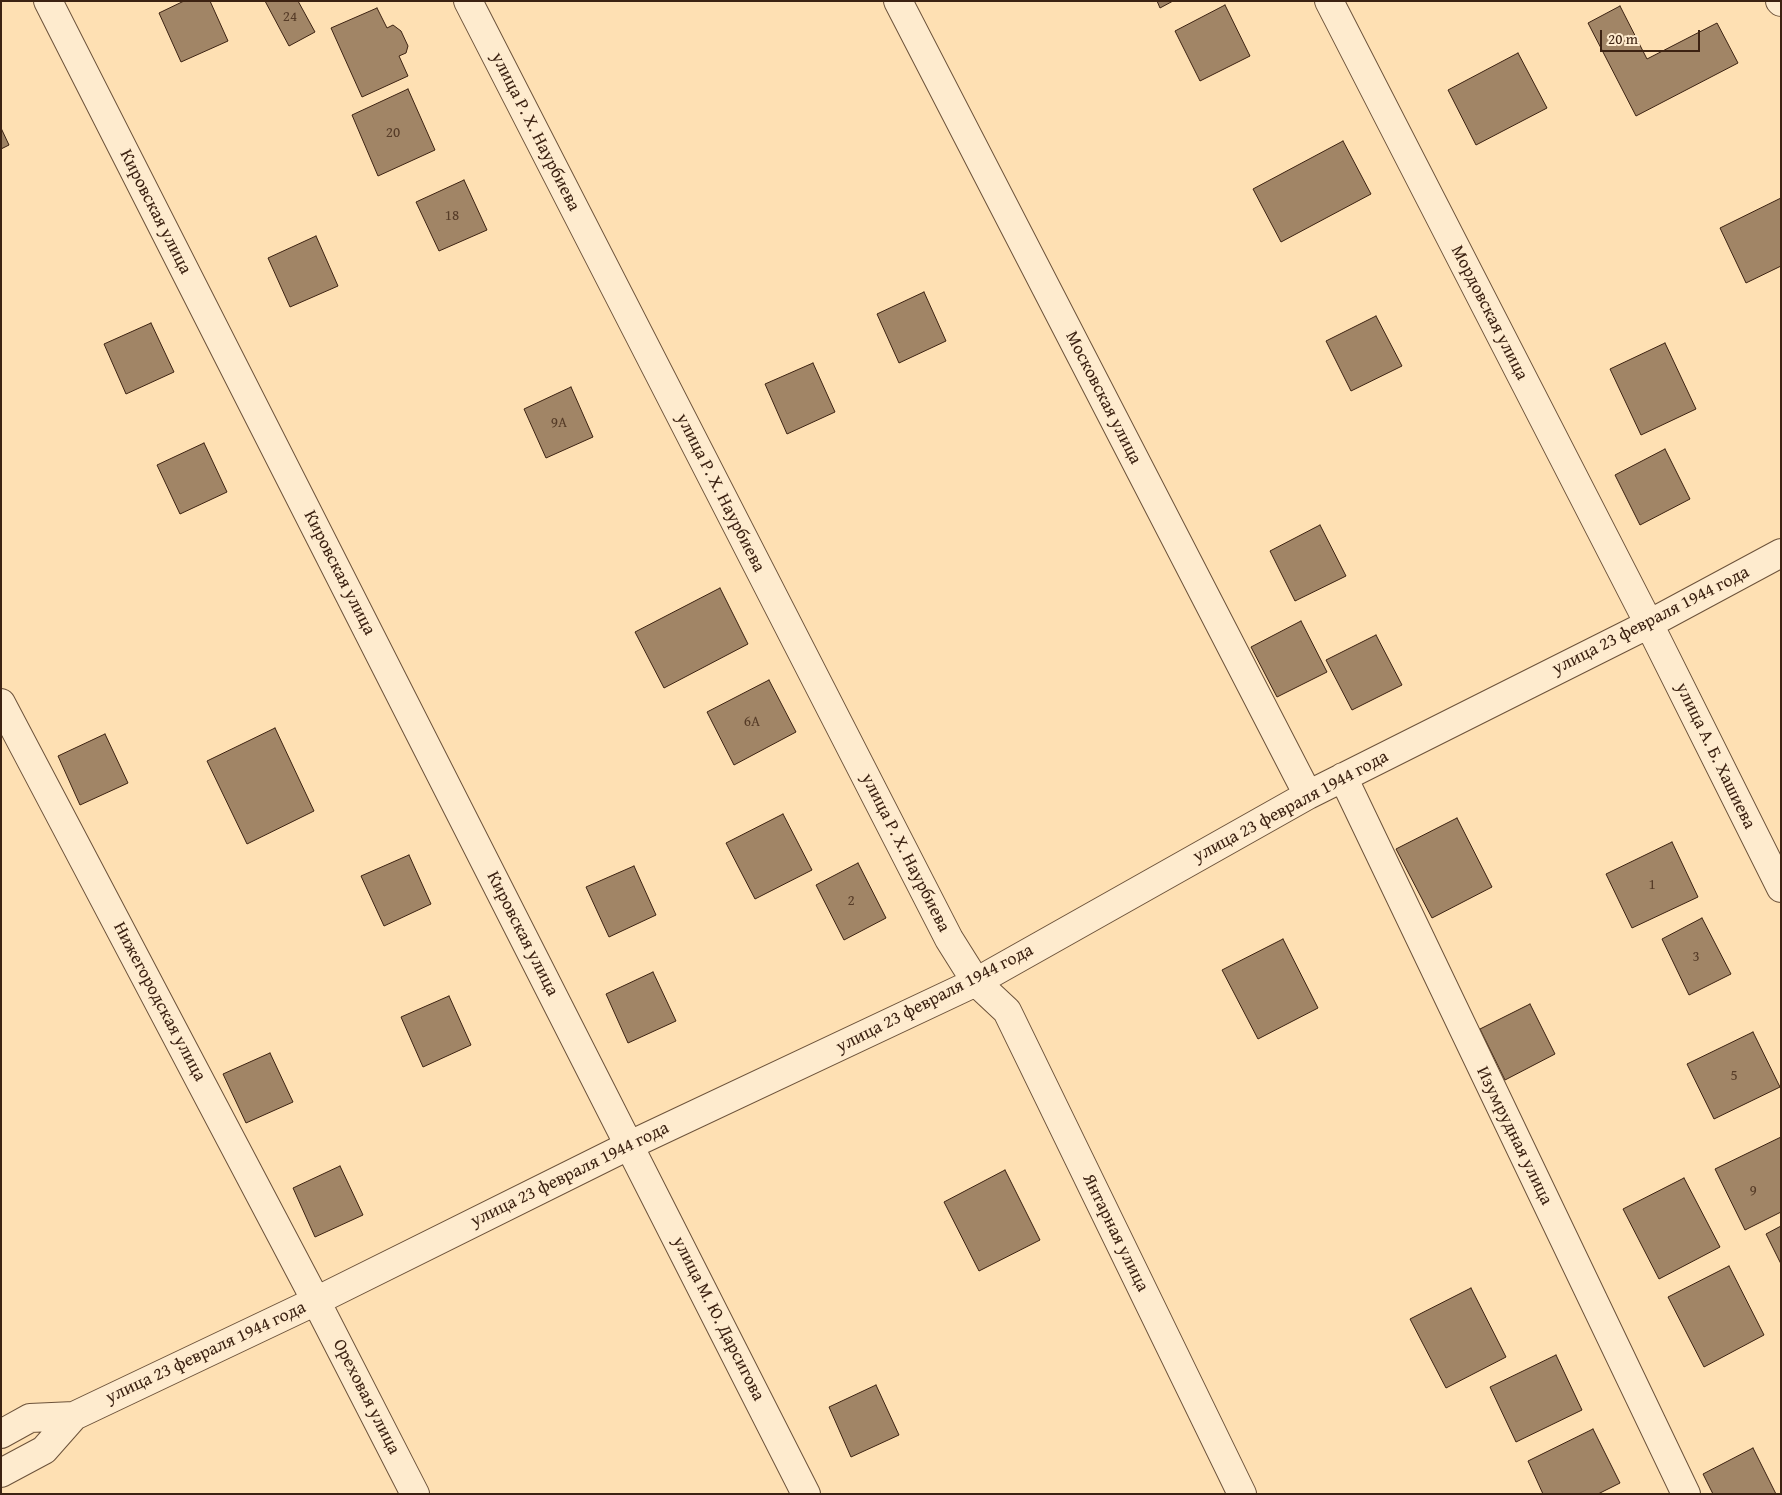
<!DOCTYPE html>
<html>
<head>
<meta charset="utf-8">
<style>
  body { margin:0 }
  #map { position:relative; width:1782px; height:1495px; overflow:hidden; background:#fee0b3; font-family:"Gentium Book Plus",serif }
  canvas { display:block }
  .frame { position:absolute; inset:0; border:2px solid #3c2212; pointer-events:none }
  .scale { position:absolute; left:1600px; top:30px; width:100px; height:22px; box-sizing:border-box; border:2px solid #3c2212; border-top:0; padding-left:6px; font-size:15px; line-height:18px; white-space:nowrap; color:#3c2212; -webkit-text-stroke:4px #feebce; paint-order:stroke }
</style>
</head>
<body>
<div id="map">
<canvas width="1782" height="1495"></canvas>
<div class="frame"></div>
<div class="scale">20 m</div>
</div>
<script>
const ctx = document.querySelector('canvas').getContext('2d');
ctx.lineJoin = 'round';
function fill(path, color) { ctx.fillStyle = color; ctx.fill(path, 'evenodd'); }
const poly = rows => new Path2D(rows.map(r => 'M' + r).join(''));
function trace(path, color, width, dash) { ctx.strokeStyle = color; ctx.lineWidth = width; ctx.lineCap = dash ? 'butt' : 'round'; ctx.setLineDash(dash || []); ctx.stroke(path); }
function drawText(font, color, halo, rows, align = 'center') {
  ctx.font = font + ' "Gentium Book Plus",serif'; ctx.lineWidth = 4; ctx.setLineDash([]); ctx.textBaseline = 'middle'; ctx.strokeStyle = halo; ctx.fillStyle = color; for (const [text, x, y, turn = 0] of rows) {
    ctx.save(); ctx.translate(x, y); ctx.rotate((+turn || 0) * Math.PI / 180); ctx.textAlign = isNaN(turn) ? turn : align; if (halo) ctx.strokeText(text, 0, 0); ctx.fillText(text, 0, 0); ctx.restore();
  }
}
const building = poly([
  [184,1,210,1,228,41,181,62,159,13,184,1],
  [265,1,298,1,315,32,289,46,265,1],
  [1157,1,1173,1,1160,8,1157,1],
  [1225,5,1250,56,1200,81,1175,31,1225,5],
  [1620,6,1647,59,1717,23,1738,63,1636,116,1588,23,1620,6],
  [377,8,387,28,393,25,401,31,408,46,406,53,399,56,408,76,362,97,331,28,377,8],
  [1518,53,1547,108,1476,145,1448,90,1518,53],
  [408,89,435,150,378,176,352,115,408,89],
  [1,128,9,145,1,149,1,128],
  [1343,141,1371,194,1281,242,1253,189,1343,141],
  [464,180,487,230,439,251,416,202,464,180],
  [1781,198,1781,266,1746,283,1720,228,1781,198],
  [316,236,338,286,290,307,268,258,316,236],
  [924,292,946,341,899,363,877,314,924,292],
  [1376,316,1402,366,1351,391,1326,341,1376,316],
  [151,323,174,372,126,394,104,344,151,323],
  [1665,343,1696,409,1641,435,1610,369,1665,343],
  [813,363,835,412,787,434,765,384,813,363],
  [571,387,593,437,546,458,524,409,571,387],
  [204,443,227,492,180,514,157,465,204,443],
  [1665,449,1690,499,1640,525,1615,475,1665,449],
  [1320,525,1346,576,1295,601,1270,551,1320,525],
  [720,588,748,644,664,688,635,632,720,588],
  [1301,621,1327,672,1277,697,1251,647,1301,621],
  [1376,635,1402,685,1352,710,1326,660,1376,635],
  [769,680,796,732,734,765,707,712,769,680],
  [275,728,314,811,247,844,207,761,275,728],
  [105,734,128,783,80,805,58,756,105,734],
  [783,814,812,870,755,899,726,843,783,814],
  [1457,818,1492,887,1432,918,1396,849,1457,818],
  [1672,842,1698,897,1632,928,1606,874,1672,842],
  [409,855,431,904,384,926,361,876,409,855],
  [858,863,886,918,844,940,816,885,858,863],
  [634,866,656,915,609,937,586,887,634,866],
  [1702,918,1731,974,1689,995,1662,939,1702,918],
  [1283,939,1318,1008,1258,1039,1222,970,1283,939],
  [653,972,676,1021,628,1043,606,994,653,972],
  [449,996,471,1045,423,1067,401,1017,449,996],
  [1530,1004,1555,1054,1505,1080,1480,1029,1530,1004],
  [1753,1032,1780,1087,1714,1119,1687,1064,1753,1032],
  [270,1053,293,1102,246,1123,223,1074,270,1053],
  [1781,1137,1781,1212,1745,1230,1715,1169,1781,1137],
  [340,1166,363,1215,315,1237,293,1188,340,1166],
  [1005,1170,1040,1240,979,1271,944,1202,1005,1170],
  [1684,1178,1720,1247,1659,1279,1623,1209,1684,1178],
  [1781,1226,1781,1264,1766,1234,1781,1226],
  [1729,1266,1764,1335,1704,1367,1668,1297,1729,1266],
  [1471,1288,1506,1357,1446,1388,1410,1319,1471,1288],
  [1556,1355,1582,1410,1516,1442,1490,1387,1556,1355],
  [876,1385,899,1435,851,1457,829,1407,876,1385],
  [1593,1429,1620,1483,1598,1494,1543,1494,1528,1461,1593,1429],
  [1753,1448,1776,1494,1713,1494,1703,1474,1753,1448]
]);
fill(building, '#a18566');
trace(building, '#3c2212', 1);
const minor = poly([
  [48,1,806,1494],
  [468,1,949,939,976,982,1007,1011,1242,1494],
  [898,1,1308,795],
  [1329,1,1649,624,1781,888],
  [1780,1,1781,2],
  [1,703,316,1301,415,1494],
  [1343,777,1686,1494],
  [74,1416,316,1301,630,1145,976,982,1308,795,1649,624,1781,553],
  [1,1434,30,1418,74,1416,44,1450,1,1473]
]);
trace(minor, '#6c523a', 30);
trace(minor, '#feebce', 28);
drawText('15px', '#553b27', null, [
  ["24",290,17],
  ["20",393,133],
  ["18",452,216],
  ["9А",559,423],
  ["6А",752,722],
  ["1",1652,885],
  ["2",851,901],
  ["3",1696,957],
  ["5",1734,1076],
  ["9",1753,1191]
]);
drawText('18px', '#3c2212', '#feebce', [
  ["улица Р. Х. Наурбиева",535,132,63],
  ["Кировская улица",155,212,63],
  ["Мордовская улица",1489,313,63],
  ["Московская улица",1103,398,63],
  ["улица Р. Х. Наурбиева",720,493,63],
  ["Кировская улица",339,573,63],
  ["улица 23 февраля 1944 года",1651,621,-27],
  ["улица А. Б. Хашиева",1715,756,64],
  ["улица 23 февраля 1944 года",1291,807,-28],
  ["улица Р. Х. Наурбиева",905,853,63],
  ["Кировская улица",522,934,63],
  ["улица 23 февраля 1944 года",935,999,-27],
  ["Нижегородская улица",159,1002,62],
  ["Изумрудная улица",1514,1136,64],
  ["улица 23 февраля 1944 года",570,1175,-26],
  ["Янтарная улица",1115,1233,64],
  ["улица М. Ю. Дарсигова",718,1319,63],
  ["улица 23 февраля 1944 года",206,1353,-25],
  ["Ореховая улица",366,1397,63]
]);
</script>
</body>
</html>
